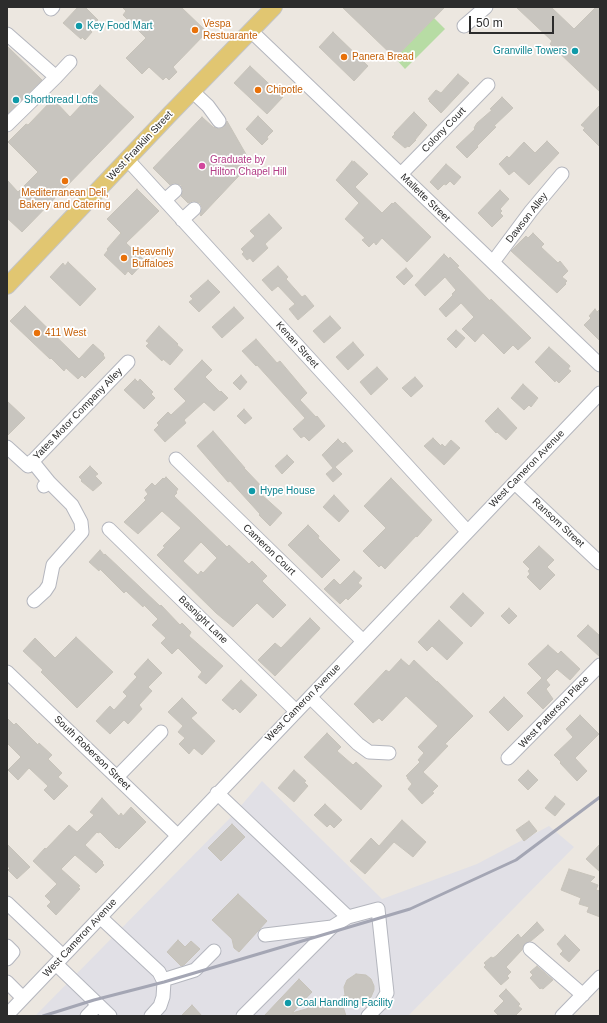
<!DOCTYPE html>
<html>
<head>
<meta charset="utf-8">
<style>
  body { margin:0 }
  #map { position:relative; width:607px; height:1023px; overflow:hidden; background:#ece7e0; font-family:Arial,sans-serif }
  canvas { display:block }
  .frame { position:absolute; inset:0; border:8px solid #2c2c2c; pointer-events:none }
  .scale { position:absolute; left:469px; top:16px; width:85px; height:18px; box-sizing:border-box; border:2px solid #2c2c2c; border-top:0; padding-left:5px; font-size:12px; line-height:14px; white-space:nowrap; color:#2c2c2c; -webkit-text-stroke:3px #fff; paint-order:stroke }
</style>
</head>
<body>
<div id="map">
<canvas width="607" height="1023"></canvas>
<div class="frame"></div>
<div class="scale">50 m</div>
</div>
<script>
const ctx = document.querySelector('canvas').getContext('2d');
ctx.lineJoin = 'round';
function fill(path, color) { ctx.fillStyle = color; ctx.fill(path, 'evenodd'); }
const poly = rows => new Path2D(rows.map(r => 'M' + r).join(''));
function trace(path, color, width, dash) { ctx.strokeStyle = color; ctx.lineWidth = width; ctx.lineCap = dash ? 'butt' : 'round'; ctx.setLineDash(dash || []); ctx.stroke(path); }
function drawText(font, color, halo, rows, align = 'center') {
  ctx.font = font + ' Arial,sans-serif'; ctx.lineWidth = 3.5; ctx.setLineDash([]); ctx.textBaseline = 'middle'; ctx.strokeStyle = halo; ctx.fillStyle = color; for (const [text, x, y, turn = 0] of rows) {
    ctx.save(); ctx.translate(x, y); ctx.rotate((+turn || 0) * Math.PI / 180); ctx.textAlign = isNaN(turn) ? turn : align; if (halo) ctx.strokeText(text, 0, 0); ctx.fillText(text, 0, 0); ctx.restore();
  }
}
fill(poly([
  [262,781,382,899,477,864,549,826,574,847,408,1016,35,1016,234,814]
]), '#e1e0e6');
fill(poly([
  [434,18,445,29,405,69,395,58]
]), '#b7dca4');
const building = poly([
  [78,7,85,7,98,20,89,29,92,32,85,40,82,37,81,39,63,23,78,7],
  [122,7,181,7,207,32,173,67,177,72,169,80,166,77,163,80,149,67,142,74,126,58,146,38,123,15,126,11,122,7],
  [342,7,445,7,395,58,342,7],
  [516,7,551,7,574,29,596,7,600,7,600,92,550,44,552,41,516,7],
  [333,32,368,66,354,81,319,47,333,32],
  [7,46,42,80,7,114,7,46],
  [250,66,283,97,267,114,234,83,250,66],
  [458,74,469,83,441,113,429,101,430,100,428,99,436,90,441,93,458,74],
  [100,85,134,117,22,232,7,218,7,180,18,192,38,172,8,142,26,124,28,125,53,99,70,117,100,85],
  [502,97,513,108,494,126,496,127,477,146,478,147,467,158,456,147,475,129,474,128,477,123,492,110,490,109,502,97],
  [600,105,600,147,583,130,585,128,581,125,600,105],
  [414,112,427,125,415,140,416,140,409,147,408,146,405,148,392,137,395,134,394,133,414,112],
  [258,116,273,131,267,137,268,139,262,145,246,129,258,116],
  [202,117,213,127,219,129,224,127,227,121,251,163,201,216,200,215,202,208,200,203,193,201,188,203,181,196,183,190,181,185,174,183,170,185,153,168,202,117],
  [547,141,559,153,529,185,514,171,509,175,499,164,507,156,509,158,524,142,535,153,547,141],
  [352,161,353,163,354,161,368,174,355,187,382,213,392,203,393,204,395,202,431,237,407,262,382,238,376,245,374,242,369,247,362,240,365,238,345,219,359,203,336,180,352,161],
  [446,164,461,177,454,185,450,181,446,185,444,184,438,190,430,182,446,164],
  [137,189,159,211,126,243,145,261,132,275,128,271,125,275,104,255,108,250,107,249,121,233,107,219,137,189],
  [500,190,509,199,500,209,502,211,500,213,503,216,492,227,478,213,500,190],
  [269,214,282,228,265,244,268,248,253,262,250,258,247,260,242,254,244,252,241,249,255,236,250,231,269,214],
  [533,233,544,244,541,247,558,263,560,261,568,271,562,277,567,281,565,283,566,284,557,293,511,251,526,236,528,238,533,233],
  [444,254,449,259,450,257,459,266,457,267,490,301,491,299,531,338,518,350,513,345,504,354,483,333,475,342,462,329,474,317,461,303,446,317,439,309,453,295,452,294,456,290,445,277,425,296,415,285,444,254],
  [68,262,96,289,80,306,50,277,63,263,65,266,68,262],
  [278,266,288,277,286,279,302,297,305,295,314,306,298,320,289,309,295,304,278,286,272,291,262,280,278,266],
  [406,268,413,276,404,285,396,277,406,268],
  [208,280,220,292,199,312,189,302,193,299,190,296,208,280],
  [25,306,79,359,93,344,104,354,103,355,105,358,85,378,82,375,78,379,66,368,64,371,51,358,50,359,10,321,25,306],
  [234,307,244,318,222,338,212,327,234,307],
  [595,309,597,312,600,309,600,341,584,325,591,318,589,316,595,309],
  [330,316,341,328,324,343,313,331,330,316],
  [159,326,178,344,177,345,183,350,170,365,163,359,162,361,146,346,149,343,146,341,159,326],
  [456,330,465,338,456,348,447,339,456,330],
  [256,339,277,363,280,361,307,393,300,400,316,417,317,416,325,426,309,441,304,436,301,438,293,429,305,418,257,365,256,366,242,351,256,339],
  [353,342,364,355,348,370,336,357,353,342],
  [549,347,570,366,568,369,571,371,559,383,556,380,555,382,535,362,549,347],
  [202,360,212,370,205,377,220,392,221,391,228,398,214,411,204,402,184,420,186,423,165,442,154,430,159,425,157,423,168,412,171,415,186,401,174,389,202,360],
  [377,367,388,379,371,395,360,382,377,367],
  [241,375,247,382,240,390,233,383,241,375],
  [415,377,423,386,411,397,402,388,415,377],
  [135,379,138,382,140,379,153,392,151,394,155,398,144,409,124,390,135,379],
  [523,384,538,398,531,407,529,405,524,410,511,398,523,384],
  [7,401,25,418,7,436,7,401],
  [498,408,517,428,506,440,497,432,496,433,485,421,498,408],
  [244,409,252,418,245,424,237,416,244,409],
  [213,431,245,468,244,468,266,491,262,495,282,513,270,526,259,515,260,514,230,481,228,482,197,446,213,431],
  [433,438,441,446,442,444,445,447,451,440,460,448,444,465,424,446,433,438],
  [338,439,343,444,345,442,353,451,335,467,342,474,333,482,326,474,333,468,322,455,338,439],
  [287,455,294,462,282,474,275,466,287,455],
  [90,466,98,474,95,476,102,483,93,491,81,481,82,480,79,477,90,466],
  [166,477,178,489,176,492,177,493,174,496,227,547,229,545,249,564,252,561,267,576,262,581,286,605,273,618,257,603,233,627,216,613,157,555,165,547,163,546,181,528,162,511,138,534,124,522,146,500,144,498,148,494,145,490,152,483,155,486,163,478,164,479,166,477],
  [201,542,217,558,203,573,201,571,198,575,183,561,201,542],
  [391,478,432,520,417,537,416,536,385,569,381,565,379,567,363,551,386,528,364,506,391,478],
  [334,495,349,511,339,522,323,507,334,495],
  [308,525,319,536,318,538,340,560,322,578,288,545,308,525],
  [539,546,554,560,547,567,555,575,540,590,527,577,530,574,528,571,530,569,523,562,539,546],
  [100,550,104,555,105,554,160,606,161,605,180,625,182,623,191,632,189,636,223,666,206,684,198,677,202,672,178,648,172,654,161,643,166,638,152,625,158,619,144,605,143,607,126,591,124,593,100,569,99,571,89,562,100,550],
  [354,571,362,578,358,583,362,586,348,600,346,598,340,604,324,589,334,579,340,585,354,571],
  [463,593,484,613,471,627,450,607,463,593],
  [509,608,517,616,509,624,501,616,509,608],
  [310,618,320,628,319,630,275,676,258,660,275,643,281,648,310,618],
  [439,620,463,643,447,660,432,646,427,651,418,642,439,620],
  [588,625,600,636,600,657,577,636,588,625],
  [76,637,113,672,77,708,41,672,43,670,23,651,35,638,55,658,76,637],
  [548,645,558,654,561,651,580,669,570,680,557,669,546,680,550,685,546,689,553,699,543,709,527,693,542,678,528,664,548,645],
  [148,659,162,673,148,687,152,691,139,705,142,709,128,724,124,720,110,734,96,721,110,706,114,710,127,696,123,692,137,677,134,674,148,659],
  [401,659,409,666,414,660,437,682,437,681,473,716,445,744,448,746,423,772,438,786,432,792,434,793,422,804,408,789,412,784,407,778,408,777,406,776,420,762,418,760,424,753,418,747,438,726,406,696,382,721,379,718,373,723,354,704,386,670,389,672,401,659],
  [241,680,257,695,240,713,235,708,233,710,222,700,241,680],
  [504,697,523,716,508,731,489,712,504,697],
  [182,698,197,713,191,718,215,741,202,755,194,748,189,754,179,744,185,738,178,732,183,726,168,712,182,698],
  [580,715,599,734,575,758,587,771,577,781,560,763,561,762,554,755,573,737,566,729,580,715],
  [7,718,14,725,16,723,38,745,39,743,52,755,48,759,62,773,58,777,68,786,54,800,44,790,48,786,29,768,18,780,8,770,21,757,7,743,7,718],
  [327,733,341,747,337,751,353,765,356,762,382,786,361,810,304,757,327,733],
  [294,770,306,781,304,782,308,786,294,802,278,788,294,770],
  [528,770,538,780,528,790,518,780,528,770],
  [555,796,565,804,555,816,545,808,555,796],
  [102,798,119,816,121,813,123,816,131,807,146,822,119,849,117,847,116,848,100,832,98,833,97,832,85,845,103,862,102,863,104,865,96,873,75,855,61,869,80,886,78,887,80,889,56,915,47,906,51,902,45,896,57,884,33,861,45,848,46,849,69,825,77,832,94,815,90,812,102,798],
  [325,804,342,820,334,828,330,824,327,827,314,815,325,804],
  [402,820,426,842,413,857,394,842,365,874,350,861,371,838,379,846,402,820],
  [529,821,537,831,524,841,516,830,529,821],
  [232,824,245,837,221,861,208,848,232,824],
  [7,844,30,867,17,879,8,870,10,868,7,866,7,844],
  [600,844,600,872,586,859,600,844],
  [569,869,595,877,590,882,598,885,596,890,600,891,600,917,587,912,589,907,579,904,581,898,561,890,569,869],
  [238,894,267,921,239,952,234,948,232,939,212,920,238,894],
  [537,922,544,930,531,941,527,942,524,944,522,950,506,967,511,972,507,976,509,978,501,985,484,967,486,965,484,963,491,957,493,958,496,956,518,934,521,938,537,922],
  [565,935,580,950,569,962,560,954,563,951,557,944,565,935],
  [178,940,185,947,191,941,200,949,184,965,181,966,167,952,178,940],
  [537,966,553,980,543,989,541,988,540,989,530,978,533,975,530,972,537,966],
  [356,974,366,975,371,979,374,986,374,990,371,997,363,1003,358,1004,341,998,345,995,344,987,347,980,356,974],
  [299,979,312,992,292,1013,330,1002,342,1003,346,1016,264,1016,299,979],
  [506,989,520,1004,518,1006,522,1009,515,1016,499,1016,494,1011,504,1001,499,996,506,989],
  [192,1005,202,1016,181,1016,192,1005]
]);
fill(building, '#c8c5bf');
trace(building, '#c7c3ba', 1);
const minor = poly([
  [50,7,51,9,53,7],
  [464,26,486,7],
  [251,31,600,365],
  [7,34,56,77],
  [192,91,208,106,219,121],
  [7,125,56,77,70,62],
  [127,159,467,531],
  [401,174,488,85],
  [165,200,175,191],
  [182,220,194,209],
  [493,262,531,211,562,174],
  [7,447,28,466,128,362],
  [176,459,363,641],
  [32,461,49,482,44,486],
  [515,483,600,563],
  [109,529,296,711],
  [34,601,45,591,49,585,53,565,82,532,81,522,72,505,49,482],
  [7,672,177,835],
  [310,697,358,744,369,752,389,753],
  [508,758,600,665],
  [117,777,161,732],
  [217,793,348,917,378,909,387,993,381,1003,368,1016],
  [7,903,63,956],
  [100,917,159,972,164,982,163,997,160,1006,151,1016],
  [265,935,332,927],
  [7,946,13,952,7,959],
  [530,949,583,995],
  [56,964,110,1016],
  [163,980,195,970,214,951],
  [7,982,23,998],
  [7,1015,600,393],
  [87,1016,98,1005],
  [243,1016,332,927,348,917],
  [562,1016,600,977]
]);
const major = poly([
  [7,286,171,113,274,7]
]);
trace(minor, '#b4b6be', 15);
trace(major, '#c4c4c4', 18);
trace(minor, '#fff', 13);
trace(major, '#e1c671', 16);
trace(poly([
  [43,1016,94,1000,164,982,410,909,516,860,600,797]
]), '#a4a6b4', 3);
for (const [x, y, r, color] of [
  [79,26,4,"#0f9aa8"],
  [195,30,4,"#e8710a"],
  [575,51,4,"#0f9aa8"],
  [344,57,4,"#e8710a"],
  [258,90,4,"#e8710a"],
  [16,100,4,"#0f9aa8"],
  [202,166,4,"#d1479c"],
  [65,181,4,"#e8710a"],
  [124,258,4,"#e8710a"],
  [37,333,4,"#e8710a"],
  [252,491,4,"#0f9aa8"],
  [288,1003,4,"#0f9aa8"]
]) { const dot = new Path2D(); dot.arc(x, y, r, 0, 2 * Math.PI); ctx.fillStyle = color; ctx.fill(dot); trace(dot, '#fff', 1.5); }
drawText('10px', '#c56008', '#fff', [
  ["Vespa",203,24],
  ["Restuarante",203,36],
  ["Panera Bread",352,57],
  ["Chipotle",266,90],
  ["Mediterranean Deli,",65,193,"center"],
  ["Bakery and Catering",65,205,"center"],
  ["Heavenly",132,252],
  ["Buffaloes",132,264],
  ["411 West",45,333]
], 'left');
drawText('10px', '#0d838f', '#fff', [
  ["Key Food Mart",87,26],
  ["Granville Towers",567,51,"right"],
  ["Shortbread Lofts",24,100],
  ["Hype House",260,491],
  ["Coal Handling Facility",296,1003]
], 'left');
drawText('10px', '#2c2c2c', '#fff', [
  ["Colony Court",444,130,-46],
  ["West Franklin Street",140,146,-47],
  ["Mallette Street",425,198,44],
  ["Dawson Alley",527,218,-52],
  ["Kenan Street",297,345,48],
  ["Yates Motor Company Alley",78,414,-46],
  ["West Cameron Avenue",527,469,-46],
  ["Ransom Street",558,523,43],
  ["Cameron Court",269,550,44],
  ["Basnight Lane",203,620,44],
  ["West Cameron Avenue",303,703,-46],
  ["West Patterson Place",554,712,-46],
  ["South Roberson Street",92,753,44],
  ["West Cameron Avenue",80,938,-47]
]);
drawText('10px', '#b23c85', '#fff', [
  ["Graduate by",210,160],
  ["Hilton Chapel Hill",210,172]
], 'left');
</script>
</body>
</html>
